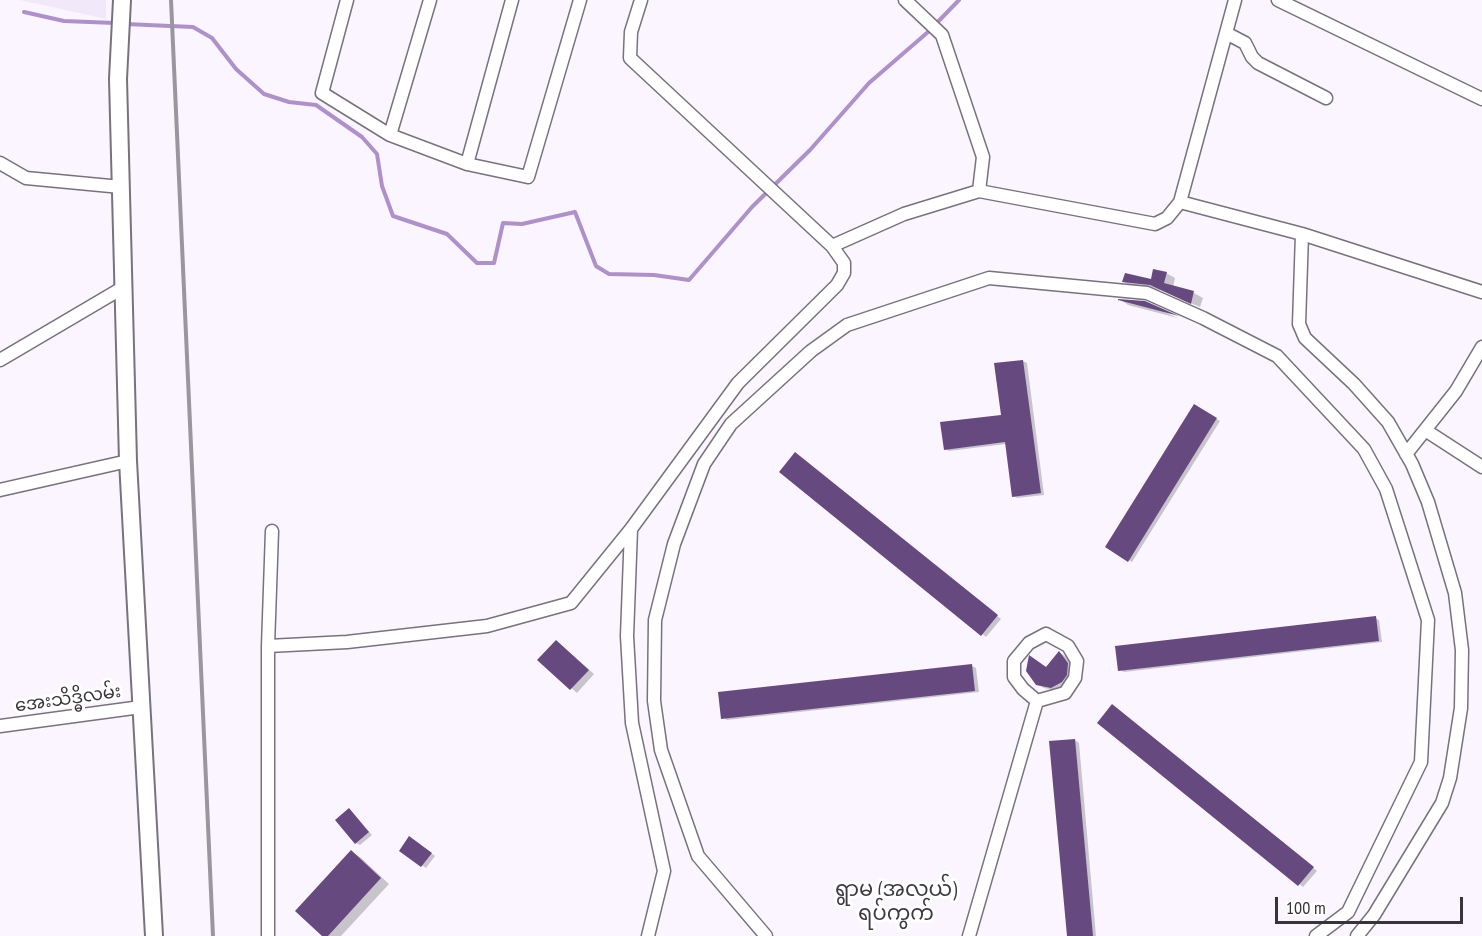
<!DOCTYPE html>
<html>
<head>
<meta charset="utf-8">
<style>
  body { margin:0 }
  #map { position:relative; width:1482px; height:936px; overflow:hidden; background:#faf5ff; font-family:"PT Sans Narrow",sans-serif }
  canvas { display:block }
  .scale { position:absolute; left:1275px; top:897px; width:188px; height:27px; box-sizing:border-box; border:3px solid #373539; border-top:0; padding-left:8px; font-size:18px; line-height:21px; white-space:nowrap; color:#373539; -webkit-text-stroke:4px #fff; paint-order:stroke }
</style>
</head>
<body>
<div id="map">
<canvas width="1482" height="936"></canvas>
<div class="scale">100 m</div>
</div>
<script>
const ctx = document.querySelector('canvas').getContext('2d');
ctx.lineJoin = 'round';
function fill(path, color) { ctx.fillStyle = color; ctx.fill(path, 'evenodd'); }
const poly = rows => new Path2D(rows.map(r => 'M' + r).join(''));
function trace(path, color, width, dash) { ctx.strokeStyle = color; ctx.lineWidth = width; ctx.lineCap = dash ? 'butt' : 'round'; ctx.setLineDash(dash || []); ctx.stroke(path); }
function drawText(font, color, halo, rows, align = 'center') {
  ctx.font = font + ' "PT Sans Narrow","Noto Sans Myanmar",sans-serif'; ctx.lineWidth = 6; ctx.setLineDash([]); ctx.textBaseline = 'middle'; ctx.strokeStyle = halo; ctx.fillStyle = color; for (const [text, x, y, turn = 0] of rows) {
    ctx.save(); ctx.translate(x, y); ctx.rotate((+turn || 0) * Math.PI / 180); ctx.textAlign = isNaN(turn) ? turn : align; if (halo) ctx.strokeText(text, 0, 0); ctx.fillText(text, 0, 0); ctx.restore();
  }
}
fill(poly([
  [20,0,106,0,106,19]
]), '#f1e8fa');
fill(poly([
  [1166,273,1175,278,1173,287,1194,293,1203,298,1200,307,1160,290,1133,287,1124,282,1152,281],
  [1121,300,1144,303,1178,318,1128,305],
  [1023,361,1027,363,1044,495,1017,498,1013,496,1006,444,949,451,945,449,1002,416],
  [1195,406,1220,421,1132,562,1107,547],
  [799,456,1001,619,986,637,781,472],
  [1375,618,1379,620,1382,642,1124,672,1120,670],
  [556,641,594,674,577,693,539,660],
  [1059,652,1068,658,1074,667,1073,679,1058,691,1044,688,1037,684,1031,657,1047,668],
  [972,666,976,668,979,692,727,720,723,718],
  [1116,709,1317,871,1303,887,1099,723],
  [1075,740,1079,743,1096,936,1068,936],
  [349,810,372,835,360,845,356,843],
  [414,840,435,856,426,868,401,851],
  [351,852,360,857,389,884,341,936,325,936]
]), '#0003');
trace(poly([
  [24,12,64,21,115,23],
  [125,24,193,27,212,38,236,69,264,94,289,102,316,105,362,137,377,154,382,186,393,216,447,234,477,263,494,263,503,223,522,224,575,212,596,266,609,274,654,275,689,280,752,207,810,150,869,83,928,32,959,0]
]), '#ae90cb', 4);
fill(poly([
  [1153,269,1167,272,1164,283,1194,291,1191,304,1150,285,1122,282,1125,273,1151,279],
  [1118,299,1145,301,1179,316,1118,300],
  [1023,360,1041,493,1012,497,1005,442,944,450,940,422,1001,415,994,363],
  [1194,404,1217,418,1128,562,1105,547],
  [795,452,998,615,981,636,779,472],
  [1376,616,1379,641,1118,671,1115,646],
  [556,640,589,670,570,690,537,660],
  [1059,651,1068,663,1067,675,1062,682,1051,688,1036,685,1026,671,1029,655,1046,667],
  [972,664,975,691,721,719,718,692],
  [1112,704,1314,867,1298,886,1097,723],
  [1075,739,1093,936,1067,936,1049,741],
  [349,808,369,832,355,844,335,820],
  [409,836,432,853,421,867,399,851],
  [351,850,381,878,328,936,322,936,295,911]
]), '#664a7f');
const minor = poly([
  [347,0,322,93,390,135,467,164,528,177,580,0],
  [905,0,942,35,983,157,979,191],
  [1278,0,1482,99],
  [1226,33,1245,43,1252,57,1258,63,1326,98],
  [390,135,430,0],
  [0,163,26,178,121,187],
  [467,164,512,0],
  [1180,202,1302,234,1482,292],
  [1302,234,1299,324,1305,338,1354,384,1388,422,1412,464,1428,502,1455,593,1462,650,1461,708,1450,778,1442,803,1374,915,1357,936],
  [832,246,904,214,979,191,1155,224,1167,218,1180,202,1235,0],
  [0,360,124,287],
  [1425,430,1482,467],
  [1406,454,1456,391,1482,347],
  [0,490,128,461],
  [631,529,627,636,632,723,664,871,648,936],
  [272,531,268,646,347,642,487,626,571,603,631,529,738,383,837,285,844,273,844,263,832,246,630,58,631,32,641,0],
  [1046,634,1068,646,1077,661,1075,678,1065,693,1037,701,1023,689,1014,677,1014,661,1029,643,1046,634],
  [0,726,141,707],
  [268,936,268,646],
  [766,936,698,856,661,750,654,701,655,620,674,544,704,464,731,424,811,351,847,325,989,278,1147,293,1203,318,1277,356,1364,449,1386,489,1428,620,1421,762,1348,912,1316,936],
  [969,936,1037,701]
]);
const major = poly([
  [122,0,118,79,128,461,154,936]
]);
trace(minor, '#77727c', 15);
trace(major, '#77727c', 20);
trace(minor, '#fff', 12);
trace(major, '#fff', 16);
trace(poly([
  [171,0,213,936]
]), '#99969d', 4);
drawText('18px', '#373539', '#fff', [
  ["အေးသိဒ္ဓိလမ်း",68,699,-8]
]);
drawText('21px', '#3e3a43', '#fff', [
  ["ရွာမ (အလယ်)",896,890],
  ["ရပ်ကွက်",896,914]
]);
</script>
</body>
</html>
